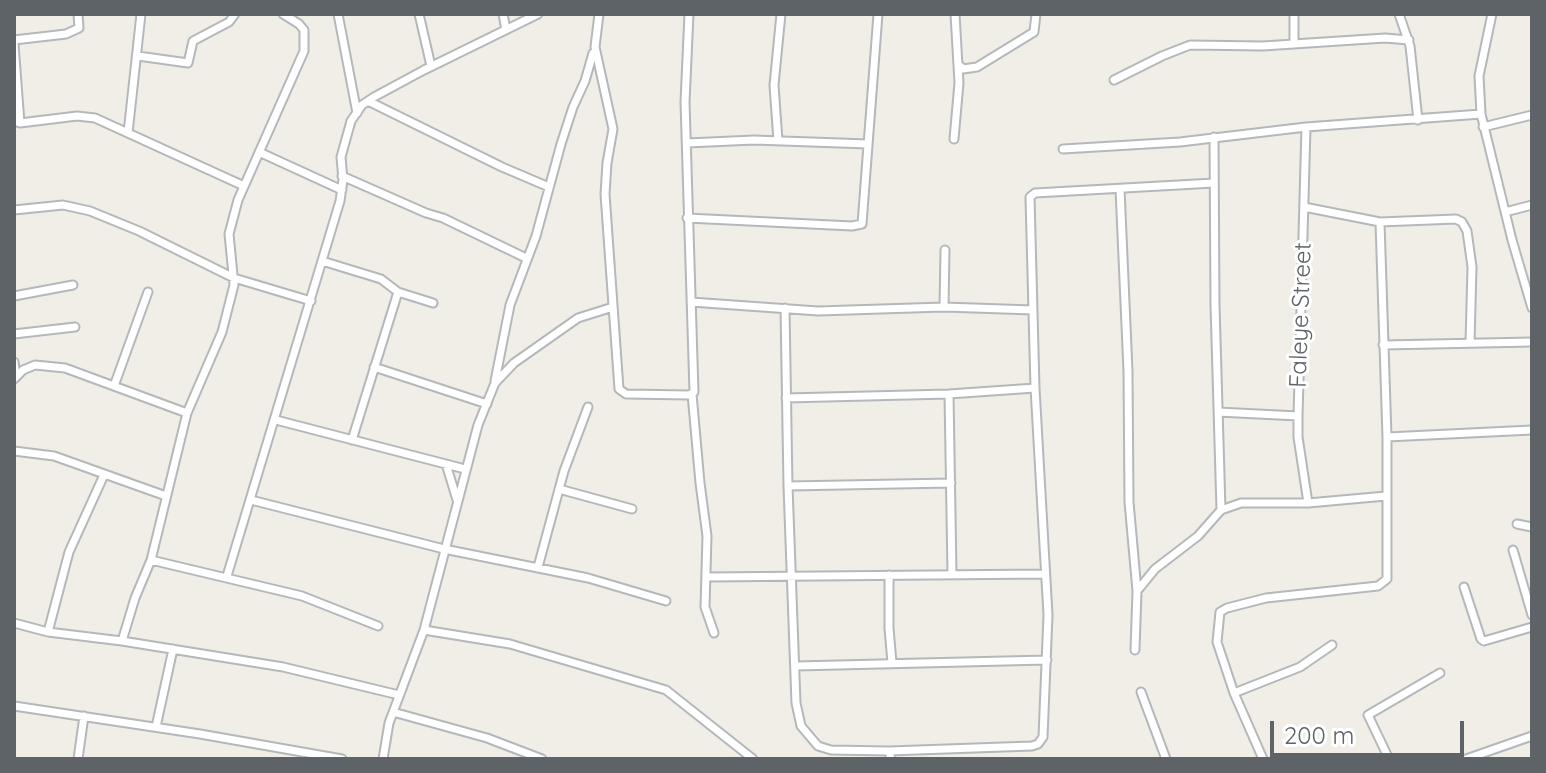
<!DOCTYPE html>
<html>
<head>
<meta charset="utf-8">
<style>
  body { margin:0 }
  #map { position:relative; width:1546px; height:773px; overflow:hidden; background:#f0eee7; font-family:Quicksand,sans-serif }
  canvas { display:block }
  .frame { position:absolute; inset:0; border:16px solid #5e6367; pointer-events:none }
  .scale { position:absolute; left:1270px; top:721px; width:194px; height:36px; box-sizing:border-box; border:4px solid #5e6367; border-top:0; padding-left:10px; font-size:24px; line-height:28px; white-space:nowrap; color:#5e6367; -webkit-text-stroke:6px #fff; paint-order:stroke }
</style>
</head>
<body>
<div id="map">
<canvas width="1546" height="773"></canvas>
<div class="frame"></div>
<div class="scale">200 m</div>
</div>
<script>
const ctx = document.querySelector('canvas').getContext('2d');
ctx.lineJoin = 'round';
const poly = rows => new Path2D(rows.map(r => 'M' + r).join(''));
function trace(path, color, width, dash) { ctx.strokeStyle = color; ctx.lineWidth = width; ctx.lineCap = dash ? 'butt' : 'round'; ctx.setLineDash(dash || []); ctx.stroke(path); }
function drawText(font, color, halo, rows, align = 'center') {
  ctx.font = font + ' Quicksand,sans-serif'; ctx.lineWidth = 6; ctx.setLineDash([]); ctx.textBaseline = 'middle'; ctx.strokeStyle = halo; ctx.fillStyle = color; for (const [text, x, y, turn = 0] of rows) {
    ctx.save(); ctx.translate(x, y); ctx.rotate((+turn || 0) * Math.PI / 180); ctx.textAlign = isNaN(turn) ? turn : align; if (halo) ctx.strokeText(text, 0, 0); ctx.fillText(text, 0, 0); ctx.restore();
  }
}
const minor = poly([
  [338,14,357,113],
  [419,14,431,66],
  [503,14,506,30],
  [599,14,595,47,613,129,607,163,605,194,619,389,626,394,689,395,694,392,685,102,689,14],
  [1399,14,1410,46,1418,120],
  [1492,14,1479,76,1481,114,1512,240,1532,308],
  [14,40,66,34,79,28,78,14],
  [14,44,20,123],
  [1294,44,1294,14],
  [138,56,188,63,193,41,229,22,235,14],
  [958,64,963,69,977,67,1034,32,1036,14],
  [1114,80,1162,56,1190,45,1263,46,1385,38,1409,40],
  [368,101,502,167,549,187],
  [14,121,20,123,77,116,95,118,244,186],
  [1306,127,1298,416,1298,437,1308,503],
  [1483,127,1532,115],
  [128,133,141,14],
  [1214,137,1215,305,1221,510],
  [954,139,959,83,955,14],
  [778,141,774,85,781,14],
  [687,143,754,140,868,144],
  [1063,149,1180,142,1306,127,1481,114],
  [259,152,342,190],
  [342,176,426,213,443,218,526,258],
  [1120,189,1128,371,1129,502,1137,591],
  [1304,207,1380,222,1456,219,1462,222,1467,231,1472,267,1470,343],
  [14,210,63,205,90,211,139,231,234,278,311,301],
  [1505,212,1532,205],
  [687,218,852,226,862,224,878,14],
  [322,261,381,279,398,292,433,303],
  [14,296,73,285],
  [691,302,818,311,944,307,1033,310],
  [944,307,945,250],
  [785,308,788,486,796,703,801,726,818,746,831,750,889,751],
  [14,334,75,327],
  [1383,345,1532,342],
  [14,362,16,377],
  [374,367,487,404],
  [14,379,23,370,35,365,65,368,187,413],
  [495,381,510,305,536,236,561,144,573,107,585,81,593,53],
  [114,386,148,292],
  [692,394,700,483,707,536,705,607,714,633],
  [949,394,952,574],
  [786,398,949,394,1035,388],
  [1218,412,1298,416],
  [276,420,465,469],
  [1387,437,1532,430],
  [352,440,398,292],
  [14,451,54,456,166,496],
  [446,464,457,500],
  [788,486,951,483],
  [559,489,632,509],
  [251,500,444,549,588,578,666,601],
  [1517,524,1532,527],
  [1513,550,1532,615],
  [151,560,302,596,378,626],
  [538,567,564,471,588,407],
  [889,575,889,628,892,663],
  [227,576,340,201,343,180,341,157,351,121,362,105,374,97,424,70,538,14],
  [706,577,1044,574],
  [1464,587,1481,639,1484,641,1532,627],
  [14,623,48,632,122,641,283,667,399,695],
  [424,630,510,644,666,690,753,759],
  [48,632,69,552,104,475],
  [122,641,135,598,151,560,187,413,222,332,234,285,229,234,238,200,304,51,304,30,299,24,283,14],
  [1135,650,1137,591,1155,569,1198,536,1221,510,1241,503,1308,503,1386,496],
  [796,666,1047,660],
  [1141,692,1166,759],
  [1234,693,1300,667,1332,645],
  [14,706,200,734,342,759],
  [393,712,487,738,542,759],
  [156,727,173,649],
  [78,759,84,716],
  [383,759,389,723,424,630,478,425,495,383,514,363,578,318,613,307],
  [891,759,889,751,1032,746,1038,744,1043,737,1048,615,1035,388,1030,197,1035,193,1214,183],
  [1263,759,1234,693,1217,642,1220,612,1227,608,1266,598,1378,586,1387,579,1387,437,1380,222],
  [1389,759,1368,715,1440,673],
  [1466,759,1532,736]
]);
trace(minor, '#b4b8bb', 11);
trace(minor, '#fff', 7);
drawText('24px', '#5e6367', '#fff', [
  ["Faleye Street",1301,315,-88]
]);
</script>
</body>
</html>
